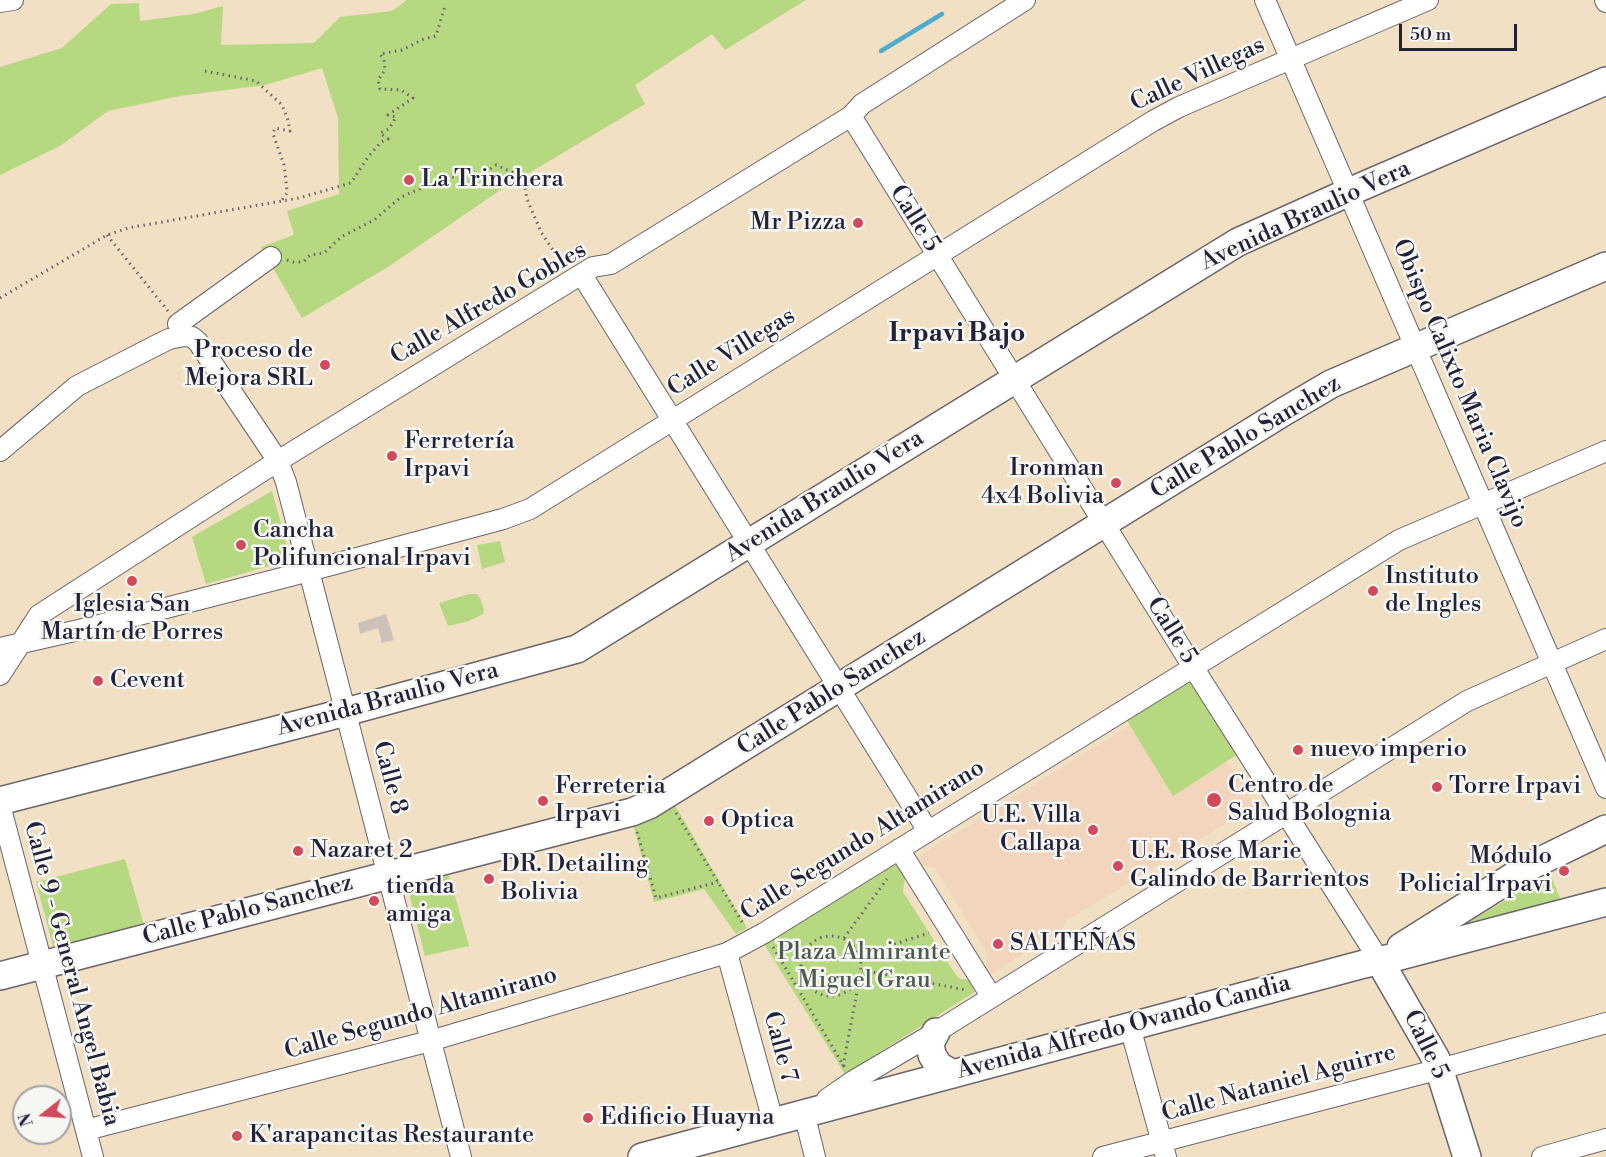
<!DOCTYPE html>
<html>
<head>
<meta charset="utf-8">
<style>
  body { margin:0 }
  #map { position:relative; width:1606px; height:1157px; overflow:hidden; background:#f1e0c3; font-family:"Libre Bodoni",serif }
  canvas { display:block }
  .north { position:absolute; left:12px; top:1085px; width:60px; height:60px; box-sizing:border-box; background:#f6f6f2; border:2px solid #a1a1a9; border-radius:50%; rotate:253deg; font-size:16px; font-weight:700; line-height:24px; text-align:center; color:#22223b }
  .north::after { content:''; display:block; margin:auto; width:21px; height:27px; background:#d1495b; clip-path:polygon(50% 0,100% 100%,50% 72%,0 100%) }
  .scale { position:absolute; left:1399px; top:24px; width:118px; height:27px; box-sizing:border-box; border:3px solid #22223b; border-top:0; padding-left:8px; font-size:18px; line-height:21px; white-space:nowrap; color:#22223b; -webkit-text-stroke:4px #f6f6f2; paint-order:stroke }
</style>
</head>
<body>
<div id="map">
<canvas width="1606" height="1157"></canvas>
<div class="north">N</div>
<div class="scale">50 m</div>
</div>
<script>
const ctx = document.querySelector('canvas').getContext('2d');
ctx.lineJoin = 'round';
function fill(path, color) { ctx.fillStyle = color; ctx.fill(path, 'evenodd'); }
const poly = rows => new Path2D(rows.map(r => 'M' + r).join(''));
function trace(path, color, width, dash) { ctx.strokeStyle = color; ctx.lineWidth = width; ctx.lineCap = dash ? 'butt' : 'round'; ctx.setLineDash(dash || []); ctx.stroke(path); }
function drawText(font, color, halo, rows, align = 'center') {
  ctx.font = font + ' "Libre Bodoni",serif'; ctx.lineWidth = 5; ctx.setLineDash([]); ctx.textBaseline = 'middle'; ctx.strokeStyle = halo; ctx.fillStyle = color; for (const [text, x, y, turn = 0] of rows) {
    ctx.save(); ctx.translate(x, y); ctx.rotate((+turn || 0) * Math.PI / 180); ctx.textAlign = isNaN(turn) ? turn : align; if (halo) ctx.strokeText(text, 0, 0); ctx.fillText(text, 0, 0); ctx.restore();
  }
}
fill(poly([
  [1130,725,1173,795,1227,761,1255,804,1200,840,1067,920,1062,929,990,975,985,968,988,954,935,868,922,865,918,857]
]), '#f1d5bd');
fill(poly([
  [386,614,394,640,382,643,378,628,360,634,358,623]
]), '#cec1ba');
fill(poly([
  [407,0,806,0,725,50,712,34,635,85,645,104,499,191,388,267,302,318,261,247,294,235,287,211,339,194,338,118,322,68,265,85,180,96,108,111,60,146,0,175,0,67,62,48,111,4,139,3,140,21,194,14,223,6,221,45,314,43,340,17,392,11],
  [272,491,289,553,287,558,284,562,206,584,192,537],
  [500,541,505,562,482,569,477,545],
  [469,594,477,594,481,600,484,610,483,614,469,621,448,626,439,603],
  [1189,683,1193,685,1238,754,1173,796,1126,719,1185,684],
  [673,802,747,928,736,934,704,889,654,902,632,820],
  [125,859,144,925,98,938,53,946,36,882],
  [891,863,896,865,905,877,903,892,958,978,969,980,975,992,845,1074,764,944],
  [1550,874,1561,900,1469,922],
  [449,875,469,946,425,956,408,889]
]), '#b6d880');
trace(poly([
  [881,51,942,14]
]), '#4faccd', 4.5);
const street = poly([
  [1265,0,1606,788],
  [1605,0,1606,2],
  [0,2,13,0],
  [851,116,1193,667,1379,960],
  [582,275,928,831],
  [178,324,271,257],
  [0,451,77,386,155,346,169,339,184,336,192,337,198,342,278,461,286,482,309,571,461,1157],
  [0,648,92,627,290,576,503,519,530,509,1153,121,1179,107,1428,0],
  [0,675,39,615,278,461,593,267,611,264,851,116,862,104,1025,0],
  [0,805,93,1157],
  [899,849,991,996],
  [727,953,773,1121],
  [1130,1027,1166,1157],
  [823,1107,827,1099,853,1081,936,1032,1467,701,1606,639],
  [804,1113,815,1157],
  [86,1130,430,1041,727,953,764,933,1399,540,1606,451],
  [1103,1157,1440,1069,1606,1023],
  [1542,1157,1606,1139]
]);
const secondary = poly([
  [0,801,327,717,577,649,1238,242,1349,192,1606,81],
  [1401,947,1530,866,1606,829],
  [1379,960,1436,1059,1467,1157],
  [0,976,632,812,649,805,1285,411,1331,384,1606,266],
  [936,1032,930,1043,932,1055,939,1066,953,1074],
  [642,1157,1364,964,1400,956,1606,902]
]);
trace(street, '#6a646b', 22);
trace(secondary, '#6a646b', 30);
trace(poly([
  [205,71,256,81,282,105,288,120,290,131,275,128,273,134,284,165,286,180,287,193,282,200],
  [107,235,168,311],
  [287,260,293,262,303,262,310,255,324,253,341,237,374,220,401,197,449,176,471,181,496,165,523,177,527,199,541,232,563,265],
  [0,298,107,235,128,228,299,198,351,183,368,157,381,142,388,139,380,133,389,129,396,117,388,115,413,98,401,90,380,89,378,80,385,70,384,60,380,54,402,50,424,39,436,36,445,6],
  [676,813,744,925],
  [637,832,656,898,718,882],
  '801 966a30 30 0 1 1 60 0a30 30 0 1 1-60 0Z',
  [844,938,887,879],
  [773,947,845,1068],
  [860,955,929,933],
  [862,970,966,990],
  [843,1066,859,981]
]), '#6a646b', 3, [1.5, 4.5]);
trace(street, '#fff', 20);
trace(secondary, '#fff', 27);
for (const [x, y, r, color] of [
  [409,180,6,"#d1495b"],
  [858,223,6,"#d1495b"],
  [325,365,6,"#d1495b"],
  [392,456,6,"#d1495b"],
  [1116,483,6,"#d1495b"],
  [241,545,6,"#d1495b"],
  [132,581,6,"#d1495b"],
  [1373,591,6,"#d1495b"],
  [98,681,6,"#d1495b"],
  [1298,750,6,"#d1495b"],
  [1437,787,6,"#d1495b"],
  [1214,800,8,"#d1495b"],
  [543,801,6,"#d1495b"],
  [709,821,6,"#d1495b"],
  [1093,830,6,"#d1495b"],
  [298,851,6,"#d1495b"],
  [1118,866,6,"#d1495b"],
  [1564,871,6,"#d1495b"],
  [489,879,6,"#d1495b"],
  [374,901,6,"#d1495b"],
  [998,944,6,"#d1495b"],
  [588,1118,6,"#d1495b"],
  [237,1136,6,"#d1495b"]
]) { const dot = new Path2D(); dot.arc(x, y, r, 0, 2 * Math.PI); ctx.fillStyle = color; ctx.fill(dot); trace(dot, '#f6f6f2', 2); }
drawText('24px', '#22223b', '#f6f6f2', [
  ["Calle Villegas",1198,75,-25],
  ["Avenida Braulio Vera",1306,216,-25],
  ["Calle 5",914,219,58],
  ["Calle Alfredo Gobles",489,304,-30],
  ["Calle Villegas",732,353,-32],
  ["Obispo Calixto Maria Clavijo",1459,384,67],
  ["Calle Pablo Sanchez",1246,438,-31],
  ["Avenida Braulio Vera",825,497,-32],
  ["Calle 5",1171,631,58],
  ["Calle Pablo Sanchez",832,693,-32],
  ["Avenida Braulio Vera",388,700,-15],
  ["Calle 8",389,778,75],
  ["Calle Segundo Altamirano",863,841,-32],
  ["Calle Pablo Sanchez",248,911,-15],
  ["Calle 9 - General Angel Babia",71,974,75],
  ["Calle Segundo Altamirano",421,1014,-16],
  ["Avenida Alfredo Ovando Candia",1124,1028,-15],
  ["Calle 5",1425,1045,64],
  ["Calle 7",779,1047,75],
  ["Calle Nataniel Aguirre",1279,1084,-15]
]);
drawText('24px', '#22223b', '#f6f6f2', [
  ["La Trinchera",421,180],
  ["Mr Pizza",846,223,"right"],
  ["Proceso de",313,351,"right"],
  ["Mejora SRL",313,379,"right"],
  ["Ferretería",404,442],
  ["Irpavi",404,470],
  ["Ironman",1104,469,"right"],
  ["4x4 Bolivia",1104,497,"right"],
  ["Cancha",253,531],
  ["Polifuncional Irpavi",253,559],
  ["Instituto",1385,577],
  ["de Ingles",1385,605],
  ["Iglesia San",132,605,"center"],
  ["Martín de Porres",132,633,"center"],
  ["Cevent",110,681],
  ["nuevo imperio",1310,750],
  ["Centro de",1228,786],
  ["Salud Bolognia",1228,814],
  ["Ferreteria",555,787],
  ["Irpavi",555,815],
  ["Torre Irpavi",1449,787],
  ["U.E. Villa",1081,816,"right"],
  ["Callapa",1081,844,"right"],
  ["Optica",721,821],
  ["Nazaret 2",310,851],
  ["U.E. Rose Marie",1130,852],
  ["Galindo de Barrientos",1130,880],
  ["Módulo",1552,857,"right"],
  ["Policial Irpavi",1552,885,"right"],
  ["DR. Detailing",501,865],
  ["Bolivia",501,893],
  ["tienda",386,887],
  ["amiga",386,915],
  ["SALTEÑAS",1010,944],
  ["Edificio Huayna",600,1118],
  ["K'arapancitas Restaurante",249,1136]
], 'left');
drawText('24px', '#4e5950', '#f6f6f2', [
  ["Plaza Almirante",864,953],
  ["Miguel Grau",864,981]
]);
drawText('bold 26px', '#22223b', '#f6f6f2', [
  ["Irpavi Bajo",957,335]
]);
</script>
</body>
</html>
